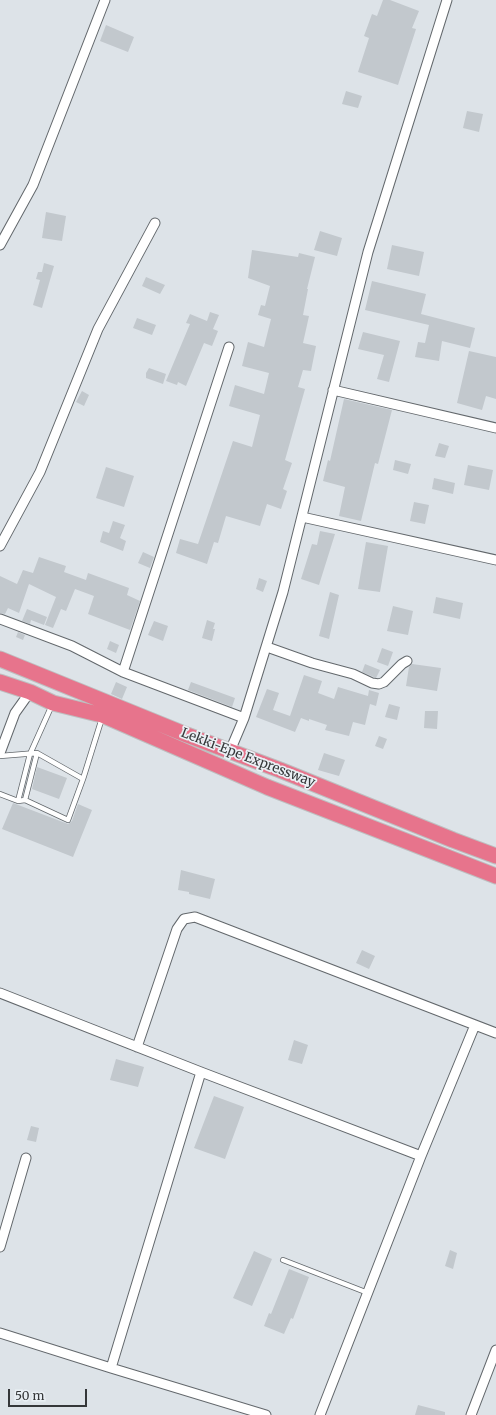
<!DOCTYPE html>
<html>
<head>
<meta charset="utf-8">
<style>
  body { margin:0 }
  #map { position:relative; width:496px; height:1415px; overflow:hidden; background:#dde3e8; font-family:Merriweather,serif }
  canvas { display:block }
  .scale { position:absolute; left:8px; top:1389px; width:79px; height:18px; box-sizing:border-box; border:2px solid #353739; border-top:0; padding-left:5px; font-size:12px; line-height:14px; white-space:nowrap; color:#353739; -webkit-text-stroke:3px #eaf0f5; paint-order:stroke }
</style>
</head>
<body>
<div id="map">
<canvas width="496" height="1415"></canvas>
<div class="scale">50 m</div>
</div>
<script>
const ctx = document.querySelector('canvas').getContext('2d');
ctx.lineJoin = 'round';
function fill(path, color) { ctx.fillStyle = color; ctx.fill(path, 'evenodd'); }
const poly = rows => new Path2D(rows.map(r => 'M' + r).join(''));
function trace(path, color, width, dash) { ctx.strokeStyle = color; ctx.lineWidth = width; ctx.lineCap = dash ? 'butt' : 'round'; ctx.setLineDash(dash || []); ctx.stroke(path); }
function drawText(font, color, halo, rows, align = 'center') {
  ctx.font = font + ' Merriweather,serif'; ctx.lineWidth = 3.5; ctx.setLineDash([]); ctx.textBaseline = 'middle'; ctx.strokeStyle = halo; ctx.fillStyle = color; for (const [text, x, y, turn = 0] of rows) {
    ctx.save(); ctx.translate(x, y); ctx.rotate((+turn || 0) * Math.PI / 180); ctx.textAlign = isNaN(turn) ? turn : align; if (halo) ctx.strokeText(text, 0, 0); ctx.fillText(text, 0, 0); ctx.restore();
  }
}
fill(poly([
  [383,0,390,0,419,11,412,28,416,29,398,85,358,72,369,38,364,36,372,14,377,16],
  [106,25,134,37,128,52,100,41],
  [346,91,362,96,358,108,342,104],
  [467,111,483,114,479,132,463,128],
  [46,212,66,216,62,241,42,238],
  [320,231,342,238,337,256,314,250],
  [392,245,424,252,419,276,387,269],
  [252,250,298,257,299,253,315,257,307,289,308,289,303,315,309,316,303,343,316,346,311,371,303,370,298,387,305,389,285,460,292,463,283,489,287,491,281,509,267,504,260,526,226,516,218,543,214,542,207,564,176,553,180,539,198,544,233,441,252,447,260,415,229,406,235,385,264,394,269,373,242,366,248,342,264,347,271,319,258,315,261,305,265,306,270,286,248,278],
  [44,263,54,266,42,308,33,305,40,280,36,279,38,272,42,272],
  [146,277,165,285,160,294,142,286],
  [372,281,426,294,421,314,475,328,470,348,442,341,439,361,415,357,418,342,425,343,429,325,365,310],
  [210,312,219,315,213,329,218,331,212,346,204,343,186,386,178,382,177,385,166,381,190,324,186,323,190,314,207,321],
  [137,318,156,325,152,335,133,328],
  [363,332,400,341,389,382,377,379,384,355,358,349],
  [469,351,496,357,496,399,486,396,482,410,457,403],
  [149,368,166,374,163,384,146,378,146,373],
  [82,391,89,395,84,406,76,402],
  [344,399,392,410,378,464,375,463,361,521,339,516,345,487,323,481,328,460,330,461],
  [439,443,449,446,445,458,435,456],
  [395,460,411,464,408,474,393,470],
  [468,465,493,470,489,490,464,485],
  [106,467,134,476,124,507,96,498],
  [434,478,455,483,453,494,432,489],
  [414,502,429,505,425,524,410,521],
  [113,521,125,525,120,538,126,541,123,551,100,542,103,531,109,533],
  [320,531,335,534,319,585,301,579,312,544,317,545],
  [366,542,388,546,380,592,358,589],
  [143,552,154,557,150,568,138,563],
  [39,557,66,566,64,572,86,580,88,573,129,588,127,595,140,601,130,630,88,614,94,596,75,589,66,611,61,609,53,628,45,625,56,597,29,584,19,613,8,608,5,614,0,613,0,576,17,584,23,570,33,573],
  [259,578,267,581,263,592,256,589],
  [330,592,339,595,329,639,319,636],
  [436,597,463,603,460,619,433,613],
  [393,606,413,611,408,635,387,631],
  [27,609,47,617,44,625,31,620,30,624,22,621],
  [207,620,215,623,213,629,215,629,212,641,202,638],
  [154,621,168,626,163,641,148,635],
  [18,632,25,635,23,640,16,637],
  [110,641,119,645,116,653,107,649],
  [382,648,393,652,388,666,377,662],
  [365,664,380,670,376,678,362,672],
  [412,664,441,668,437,691,406,686,409,667],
  [304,675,322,681,318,693,334,699,338,687,368,696,369,690,379,693,376,706,370,704,365,725,353,722,349,736,325,730,327,725,309,719,309,721,301,718,295,732,256,717,267,689,279,693,273,710,290,716],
  [116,682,127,687,122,699,111,694],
  [191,682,235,698,232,707,188,690],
  [389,704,400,707,397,720,385,717],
  [425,711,438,711,437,729,424,728],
  [379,736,387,739,383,749,375,746],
  [324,753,345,760,339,776,318,770],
  [37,767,67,778,59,799,32,789],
  [13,803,68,824,72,821,78,804,92,810,73,857,2,829],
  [181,870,215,879,210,899,189,894,189,892,178,890],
  [362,950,375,956,369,969,356,963],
  [294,1040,308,1045,302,1064,288,1060],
  [116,1059,144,1067,138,1087,110,1080],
  [214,1096,244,1107,225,1159,194,1148],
  [31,1126,39,1128,36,1142,27,1140],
  [450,1250,457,1253,453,1269,445,1266],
  [254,1251,272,1259,252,1306,233,1298],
  [289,1269,309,1277,293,1319,291,1318,284,1334,264,1326,269,1313,271,1314],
  [418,1405,445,1412,445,1415,415,1415]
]), '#c2c8cd');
const service = poly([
  [0,756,37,753,83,779],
  [0,794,18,801,25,800,68,820,83,779,102,718],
  [25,800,37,753],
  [18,801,30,754,52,705],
  [283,1260,368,1293]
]);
const minor = poly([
  [0,245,33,185,105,0],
  [333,390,496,428],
  [302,517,496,560],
  [0,546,40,472,98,329,155,223],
  [0,619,72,646,123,672,244,718],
  [267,647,312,663,353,674,372,683,379,684,384,682,402,664,407,661],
  [123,672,229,347],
  [230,751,244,718,283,592,368,252,447,0],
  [0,753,15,713,30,692],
  [0,993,201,1072,421,1156],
  [137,1047,177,929,184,919,195,917,496,1033],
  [0,1247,26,1158],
  [0,1333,111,1368,266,1415],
  [111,1368,201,1072],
  [320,1415,421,1156,475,1025],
  [471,1415,496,1350]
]);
const trunk = poly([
  [0,659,187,735,280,770,453,840,496,856],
  [0,682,30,692,53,703,102,715,267,787,496,876]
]);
trace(service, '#63686c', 6);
trace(minor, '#63686c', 11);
trace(trunk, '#bebfc0', 17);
trace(service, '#fff', 4.5);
trace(minor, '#fff', 9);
trace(trunk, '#e7748c', 15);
drawText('13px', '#353739', '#eaf0f5', [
  ["Lekki-Epe Expressway",248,758,21]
]);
</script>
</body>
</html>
